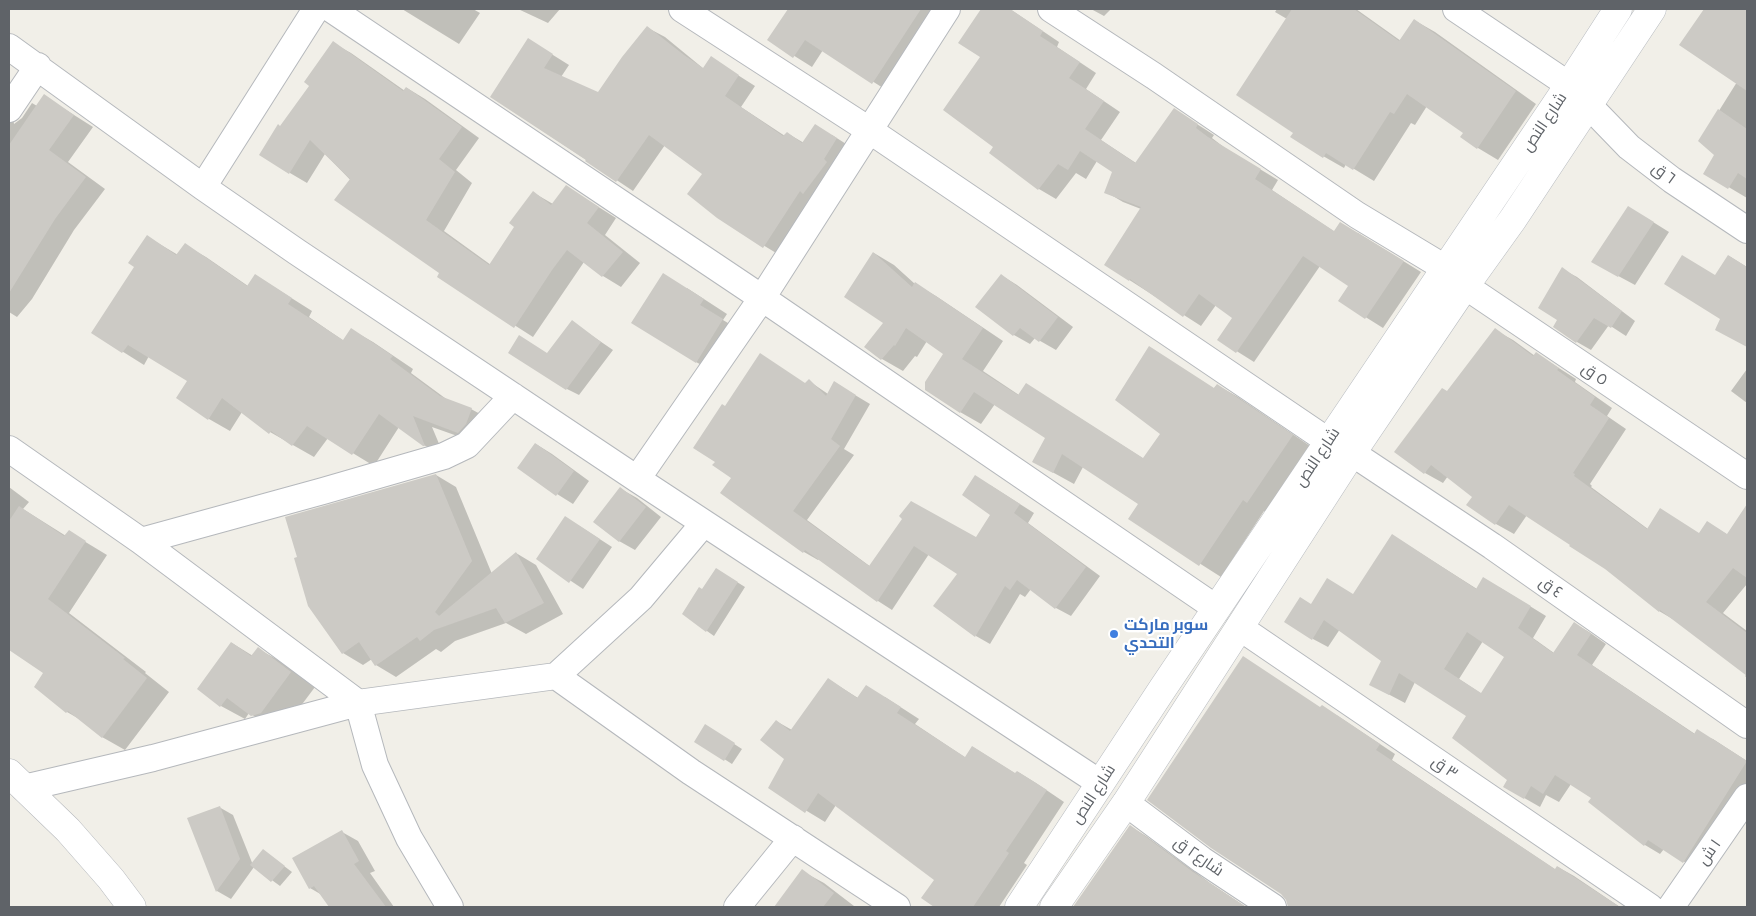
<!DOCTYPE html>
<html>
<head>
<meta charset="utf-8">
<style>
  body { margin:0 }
  #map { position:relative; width:1756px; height:916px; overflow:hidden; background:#f1efe8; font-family:Barlow,sans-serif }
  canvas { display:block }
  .frame { position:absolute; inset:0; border:10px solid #5f6368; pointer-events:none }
</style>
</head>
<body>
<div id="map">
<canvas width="1756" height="916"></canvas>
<div class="frame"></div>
</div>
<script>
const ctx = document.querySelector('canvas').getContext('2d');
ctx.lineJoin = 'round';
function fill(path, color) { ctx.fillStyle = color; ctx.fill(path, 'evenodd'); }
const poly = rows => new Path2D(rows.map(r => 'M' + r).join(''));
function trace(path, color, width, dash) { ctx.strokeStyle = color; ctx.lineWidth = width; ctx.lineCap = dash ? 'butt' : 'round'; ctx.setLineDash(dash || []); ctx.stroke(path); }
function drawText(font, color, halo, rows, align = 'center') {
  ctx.font = font + ' Barlow,Cairo,sans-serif'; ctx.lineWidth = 4.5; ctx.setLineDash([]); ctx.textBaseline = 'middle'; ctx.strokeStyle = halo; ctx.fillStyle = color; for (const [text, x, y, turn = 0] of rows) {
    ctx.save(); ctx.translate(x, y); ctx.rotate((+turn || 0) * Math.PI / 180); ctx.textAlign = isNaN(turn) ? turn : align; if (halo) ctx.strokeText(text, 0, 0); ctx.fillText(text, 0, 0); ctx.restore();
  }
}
fill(poly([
  [402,9,473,9,480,13,459,44],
  [518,9,560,9,548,23],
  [790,9,950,9,891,93,823,50,812,67,769,40],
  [982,9,1010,9,1059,42,1057,47,1096,73,1086,89,1120,112,1101,140,1136,163,1175,110,1214,135,1212,138,1225,148,1278,180,1272,190,1335,232,1358,233,1421,272,1383,328,1340,301,1350,286,1320,266,1254,362,1219,340,1233,318,1216,305,1201,326,1106,265,1141,209,1123,202,1106,192,1114,172,1097,161,1086,179,1076,173,1056,199,1039,189,990,153,995,147,981,57,960,42],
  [1091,9,1111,9,1104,16],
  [1277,9,1356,9,1401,41,1414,20,1435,32,1536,104,1498,160,1478,148,1465,132,1427,106,1415,125,1411,123,1374,181,1346,164,1344,168,1323,156,1295,132,1287,19,1275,12],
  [1705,9,1747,9,1747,198,1705,173,1716,155,1700,141,1737,82,1681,45],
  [648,28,665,37,704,69,711,58,755,86,741,107,785,136,787,133,804,143,832,135,854,149,781,256,717,217,703,174,665,145,633,191,492,97,545,50,569,65,561,77,598,94],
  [333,43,351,53,405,91,407,88,425,99,479,138,456,170,472,183,444,231,491,265,516,227,534,193,553,204,567,187,616,218,605,235,640,263,621,287,603,276,584,262,533,337,439,277,441,273,325,154,307,183,290,173,281,127,311,86],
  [9,87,14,124,22,118,32,103,37,106,44,96,93,127,68,162,105,189,74,230,32,299,17,317,9,312],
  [1645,217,1669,232,1635,285,1609,271],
  [148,237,178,255,185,245,206,257,248,286,255,275,312,311,309,317,344,341,352,330,373,342,413,369,411,373,449,401,471,409,493,421,480,444,432,427,445,458,424,445,399,427,374,466,328,438,314,457,270,432,242,412,230,431,209,419,189,381,149,356,144,365,93,333,136,266],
  [874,253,894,265,915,284,936,296,1003,341,983,371,1019,395,1026,384,1144,459,1217,385,1238,397,1313,448,1269,514,1264,511,1221,577,1130,519,1139,504,1083,467,1074,484,1034,462,1047,437,995,404,981,424,960,412,945,354,927,341,917,357,915,356,903,371,882,359,866,347,885,322],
  [1729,256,1747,267,1747,346,1717,329,1722,319,1715,276],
  [1562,269,1577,277,1635,321,1626,336,1609,325,1591,350,1577,342,1559,320],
  [1001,275,1017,285,1073,327,1056,350,1035,338,1030,344,1014,335],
  [687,288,727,314,723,320,746,334,720,375,696,362],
  [572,322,613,350,579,395,567,389,548,354],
  [1495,330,1513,340,1535,356,1537,354,1576,379,1575,382,1612,408,1607,416,1626,429,1590,484,1592,486,1591,487,1648,529,1700,534,1708,523,1728,535,1739,519,1747,524,1747,584,1723,613,1747,631,1747,678,1745,676,1747,674,1676,621,1659,611,1606,568,1527,515,1514,534,1496,524,1474,496,1448,476,1443,483,1425,473,1447,392],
  [1747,369,1747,403,1731,391],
  [809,381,828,394,835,383,870,404,844,449,854,455,807,520,871,567,904,518,977,539,992,515,990,485,1034,513,1028,523,1100,576,1071,616,1056,608,1031,589,1025,597,1020,594,990,644,976,636,959,573,929,554,892,610,878,601,819,559,818,560,804,552,755,516,733,478,716,461,725,408,806,384],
  [536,444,552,454,589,481,573,504,557,494],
  [436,475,456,487,492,574,516,553,536,565,563,614,526,634,506,623,455,641,441,652,436,649,396,677,376,665,372,659,363,665,343,653],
  [9,487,29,502,23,509,66,536,69,532,107,555,69,613,146,672,145,673,169,692,125,750,102,737,81,720,67,712,45,673,9,648],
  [621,489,637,498,661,517,635,550,619,541],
  [578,525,612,547,583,589,538,559],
  [1392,535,1477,589,1499,587,1546,616,1533,638,1554,653,1574,623,1589,632,1606,644,1592,665,1695,734,1713,739,1747,761,1747,795,1699,871,1664,849,1660,854,1645,845,1592,798,1571,784,1559,802,1546,795,1540,807,1505,787,1509,780,1468,716,1415,682,1405,703,1371,685,1382,661,1340,629,1328,647,1313,639,1311,605,1354,595],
  [1483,641,1506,656,1482,694,1459,679],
  [716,569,745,587,714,636,683,614,703,591],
  [232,643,253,656,258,649,282,662,315,687,285,727,276,729,249,713,245,719,221,706],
  [828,679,858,698,885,697,919,719,915,724,966,758,973,747,1016,774,1018,772,1036,783,1064,802,1024,863,1027,865,999,907,937,907,923,897,936,880,836,805,825,822,769,788,785,759,776,721,792,730],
  [1321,708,1338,716,1395,754,1392,760,1556,870,1558,867,1574,876,1620,907,1289,907,1287,899],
  [706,726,742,749,732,764,696,741],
  [219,807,233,815,253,865,264,851,292,872,280,886,254,867,231,899,217,891,189,819],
  [1130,826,1146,836,1210,883,1246,907,1074,907],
  [342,832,358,841,375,871,370,873,394,907,331,907,322,895,310,888],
  [802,871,824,883,854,906,775,907]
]), '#0003');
fill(poly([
  [788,9,921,9,872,84,805,40,793,58,767,40],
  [981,9,1010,9,1043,31,1040,36,1080,62,1069,78,1104,101,1085,129,1135,163,1174,108,1198,124,1196,128,1208,137,1261,169,1255,179,1334,231,1340,222,1404,261,1365,319,1338,301,1348,286,1303,256,1236,353,1217,340,1232,318,1199,294,1183,317,1130,279,1129,281,1104,265,1141,207,1104,193,1112,172,1080,151,1068,170,1058,164,1038,190,989,153,993,147,943,110,980,57,958,43],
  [1292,9,1354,9,1399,41,1414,19,1516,91,1477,149,1460,137,1463,133,1407,94,1394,114,1390,112,1353,170,1326,153,1323,158,1290,137,1293,133,1236,95],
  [1704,9,1747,9,1747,91,1679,45],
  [647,26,684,55,703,68,711,56,739,75,725,96,783,136,787,132,802,143,815,124,837,138,824,159,827,162,803,194,800,191,763,248,717,218,687,194,702,174,649,135,616,182,585,161,586,160,490,97,528,38,553,54,544,68,598,92,622,57],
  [333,41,403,91,406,87,462,127,439,159,455,172,426,220,489,265,514,227,509,223,533,191,551,205,566,185,599,207,587,223,623,252,602,277,567,250,552,270,514,328,437,277,439,273,334,200,350,179,310,140,289,174,259,155,278,124,280,126,309,86,304,82],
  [44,94,74,115,49,150,86,177,55,219,9,293,9,145],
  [1718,109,1747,129,1747,179,1738,173,1728,189,1703,174,1714,155,1698,141],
  [1628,206,1654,222,1618,277,1591,262],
  [147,235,176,255,185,243,247,286,255,274,292,298,288,304,343,340,351,328,393,356,390,359,440,396,472,408,466,424,458,433,413,416,425,446,423,446,379,414,352,455,307,426,292,446,271,431,269,434,222,398,208,420,176,398,187,381,128,345,122,353,91,333,134,267,128,263],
  [873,252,912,287,915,282,983,328,962,359,1018,395,1026,383,1143,458,1160,434,1115,400,1149,346,1214,388,1217,384,1293,435,1247,503,1243,500,1199,566,1128,519,1138,504,1062,454,1053,473,1032,462,1045,438,974,392,960,413,925,390,925,382,943,354,906,328,895,346,894,345,881,360,864,347,883,323,844,297],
  [1682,255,1715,275,1728,255,1747,267,1747,347,1715,330,1720,319,1664,284],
  [1562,267,1622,311,1611,328,1594,318,1576,343,1553,327,1557,320,1538,308],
  [663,273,704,299,700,305,723,319,696,363,631,323],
  [1001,274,1058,317,1039,342,1020,328,1013,336,975,307],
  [572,320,601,342,566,390,508,353,519,335,547,353],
  [1495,328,1533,356,1536,352,1559,368,1557,370,1595,397,1590,405,1609,418,1573,473,1575,474,1574,476,1647,529,1660,508,1699,533,1707,521,1727,534,1747,504,1747,578,1733,568,1706,602,1747,633,1747,676,1660,610,1659,612,1605,569,1569,546,1570,545,1509,505,1495,525,1466,505,1472,497,1431,465,1424,474,1394,452,1442,388,1447,391],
  [760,353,805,383,809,379,826,396,834,381,856,395,831,439,840,446,793,511,869,566,902,519,899,516,911,501,976,537,990,515,962,495,975,475,1020,504,1014,513,1086,567,1055,609,1017,580,1010,590,1005,586,975,637,933,606,957,574,914,546,877,602,805,550,803,553,720,493,731,478,712,465,715,462,693,448,722,404,725,406],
  [535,443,574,471,556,496,517,468],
  [436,474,472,561,435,612,439,616,516,552,544,603,505,623,496,608,434,630,420,641,417,637,375,666,359,642,342,654,308,606,294,558,297,557,285,517],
  [620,487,646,507,619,542,593,522],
  [19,506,64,536,69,530,86,541,48,599,125,658,123,659,147,678,102,738,68,711,66,713,34,687,43,673,9,650,9,521],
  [565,516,600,539,569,583,536,559],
  [1392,534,1476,589,1483,577,1531,606,1518,628,1553,653,1574,622,1591,634,1577,655,1694,734,1697,729,1747,761,1683,863,1648,840,1644,846,1588,802,1591,798,1555,775,1543,794,1531,786,1524,799,1503,787,1507,780,1452,738,1466,716,1399,673,1389,695,1369,685,1381,661,1324,620,1312,640,1284,622,1300,597,1311,604,1327,578,1353,594],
  [1467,632,1504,657,1481,693,1444,669],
  [716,568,738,582,706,632,682,614,699,587,702,589],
  [231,642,251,656,258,647,291,672,261,713,251,716,227,698,220,707,197,689],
  [1243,656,1320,707,1322,705,1380,744,1376,750,1555,869,1557,866,1620,907,1288,907,1286,900,1281,894,1211,848,1147,800],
  [828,678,857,698,866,685,901,707,897,713,965,757,972,746,1015,773,1017,771,1047,790,1006,851,1009,853,973,907,934,907,921,898,934,880,818,793,805,813,768,788,784,759,760,740,776,720,790,731],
  [705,724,735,743,724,761,694,742],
  [220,806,240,859,216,892,187,818],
  [1130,825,1193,872,1246,907,1073,907],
  [342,830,359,861,354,864,386,907,329,907,314,886,309,889,292,858],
  [263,849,285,866,271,882,250,865],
  [802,869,834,893,823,907,774,907]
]), '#cccac5');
const minor = poly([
  [331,9,762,298,1216,608],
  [682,9,869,130,1328,441],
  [1051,9,1154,76,1357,215,1445,268,1465,286,1747,476],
  [1456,9,1569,85,1629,147,1672,180,1747,230],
  [9,47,203,187,297,252,637,479,1100,783],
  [9,109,38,66],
  [203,187,316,9],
  [9,449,141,541,358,703,375,765,409,838,450,907],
  [1352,453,1492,546,1747,725],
  [637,479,762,298,947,9],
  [141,541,323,491,444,456,467,445,513,396],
  [1239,627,1650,907],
  [556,676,691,772,897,907],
  [24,788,153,758,358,703,556,676,641,598,704,523],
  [1126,803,1202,860,1273,907],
  [737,907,793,838],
  [1671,907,1747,797]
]);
const tertiary = poly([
  [9,773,68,830,111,879,132,907]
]);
const secondary = poly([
  [1019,907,1163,688,1569,85,1618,9],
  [1054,907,1126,803,1352,453,1465,286,1513,219,1652,9]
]);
trace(minor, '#b5b8bc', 28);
trace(tertiary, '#b5b8bc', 29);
trace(secondary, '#b6babf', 29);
trace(minor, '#fff', 26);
trace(tertiary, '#fff', 28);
trace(secondary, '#fff', 28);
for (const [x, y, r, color] of [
  [1114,634,5,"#3f7fe0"]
]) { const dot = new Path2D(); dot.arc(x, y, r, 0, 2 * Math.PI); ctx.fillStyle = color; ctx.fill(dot); trace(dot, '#fff', 2); }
drawText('16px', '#5f6368', '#fff', [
  ["شارع النص",1544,122,-56],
  ["٦ ق",1664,173,36],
  ["٥ ق",1595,374,34],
  ["شارع النص",1317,457,-56],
  ["٤ ق",1551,587,35],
  ["٣ ق",1445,767,34],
  ["شارع النص",1093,794,-57],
  ["١ ش",1709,852,-55],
  ["شارع٢ ق",1199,856,35]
]);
drawText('bold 16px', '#366cbe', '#fff', [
  ["سوبر ماركت",1124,625],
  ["التحدي",1124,643]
], 'left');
</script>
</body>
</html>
